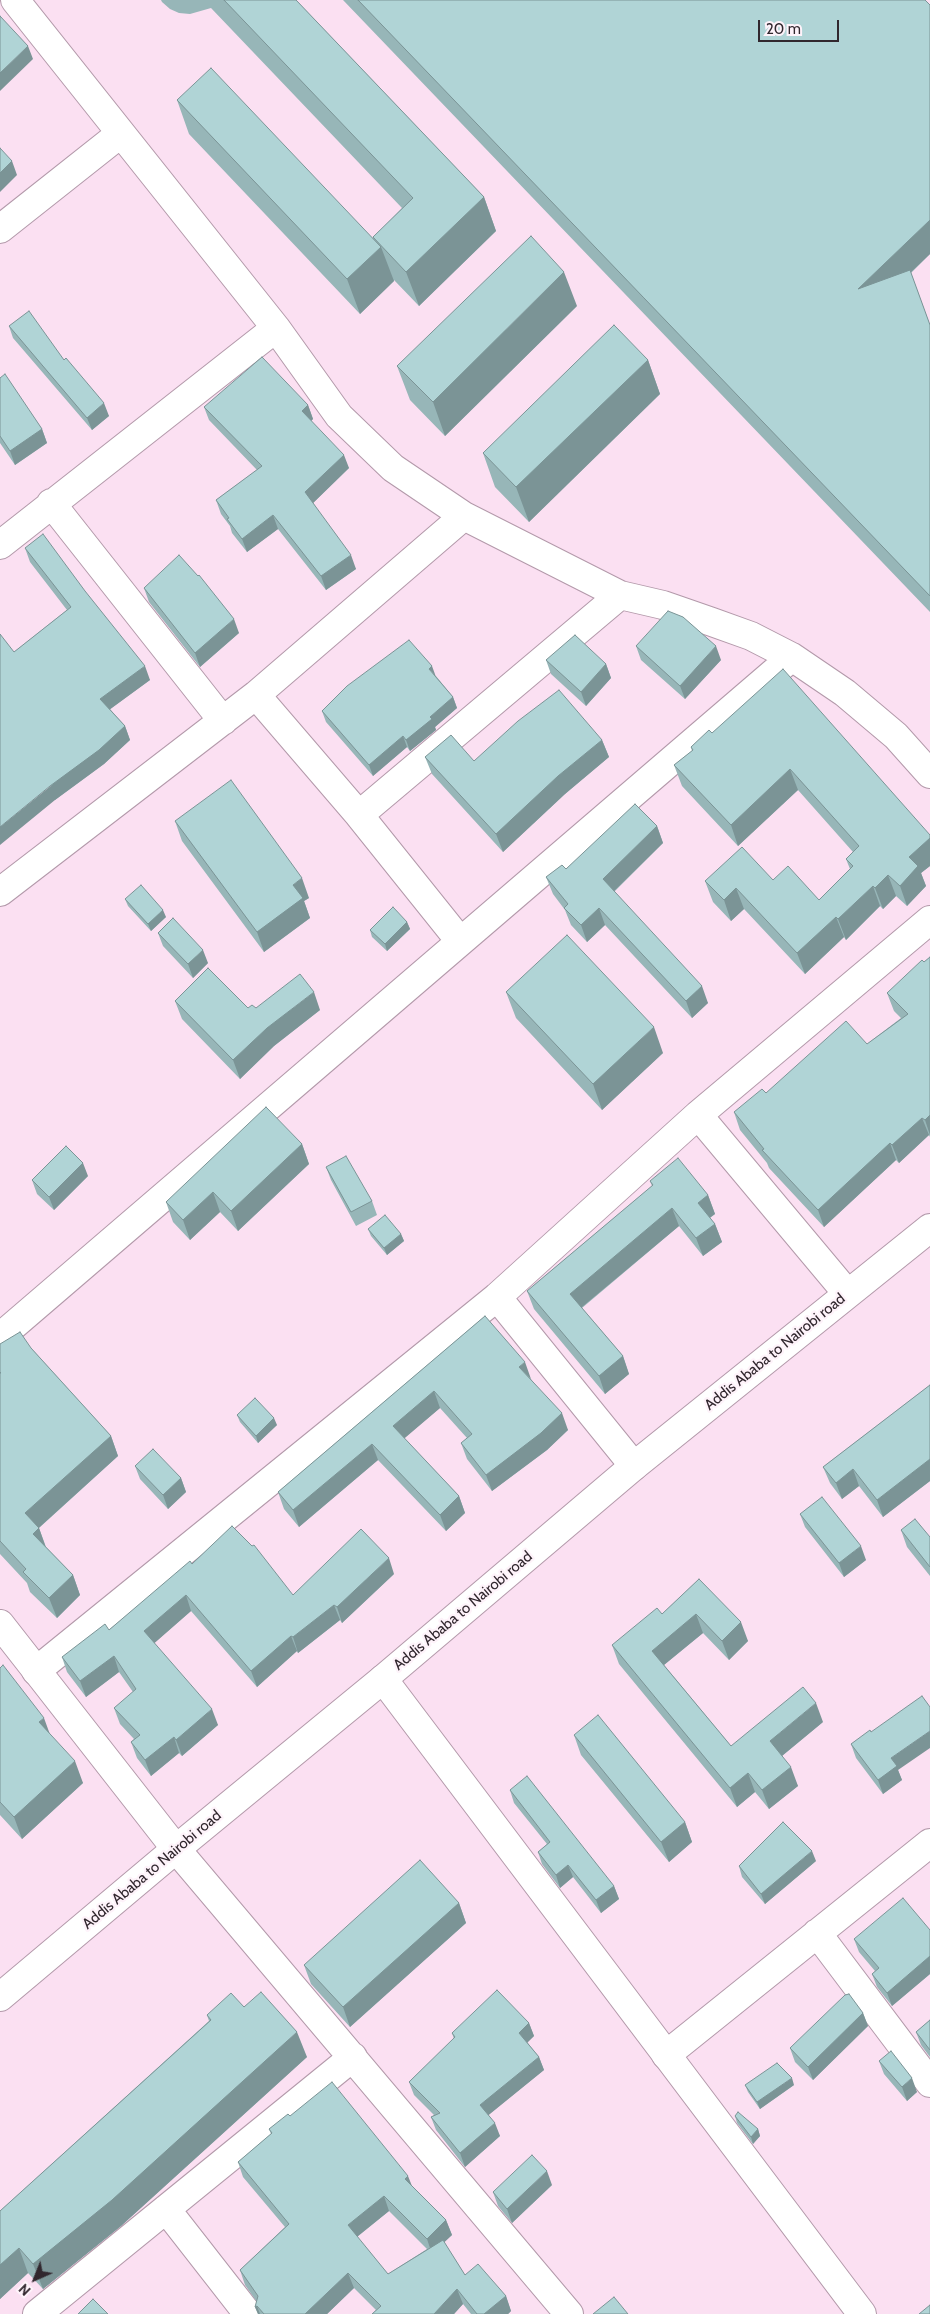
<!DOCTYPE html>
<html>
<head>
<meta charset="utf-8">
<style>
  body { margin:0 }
  #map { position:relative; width:930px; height:2314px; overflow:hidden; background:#fbe0f2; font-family:Cabin,sans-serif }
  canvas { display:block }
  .north { position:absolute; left:10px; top:2254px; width:50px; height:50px; -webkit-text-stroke:4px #fef3fa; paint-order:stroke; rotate:224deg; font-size:14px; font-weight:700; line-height:20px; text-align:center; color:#31272e }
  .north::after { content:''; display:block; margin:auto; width:18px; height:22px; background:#31272e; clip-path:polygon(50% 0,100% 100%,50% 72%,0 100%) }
  .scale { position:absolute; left:758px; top:20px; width:81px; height:22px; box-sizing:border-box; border:2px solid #31272e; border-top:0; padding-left:6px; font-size:15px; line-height:18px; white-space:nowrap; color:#31272e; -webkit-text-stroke:4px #fef3fa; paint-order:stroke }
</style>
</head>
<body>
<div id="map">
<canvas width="930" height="2314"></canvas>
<div class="north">N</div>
<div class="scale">20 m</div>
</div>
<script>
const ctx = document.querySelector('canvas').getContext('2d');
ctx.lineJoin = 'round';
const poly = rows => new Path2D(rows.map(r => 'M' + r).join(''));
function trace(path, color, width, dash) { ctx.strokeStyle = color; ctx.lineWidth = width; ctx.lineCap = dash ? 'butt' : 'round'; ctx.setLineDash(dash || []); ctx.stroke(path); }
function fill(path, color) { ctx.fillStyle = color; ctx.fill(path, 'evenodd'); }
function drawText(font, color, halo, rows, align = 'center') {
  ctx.font = font + ' Cabin,sans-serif'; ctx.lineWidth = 4.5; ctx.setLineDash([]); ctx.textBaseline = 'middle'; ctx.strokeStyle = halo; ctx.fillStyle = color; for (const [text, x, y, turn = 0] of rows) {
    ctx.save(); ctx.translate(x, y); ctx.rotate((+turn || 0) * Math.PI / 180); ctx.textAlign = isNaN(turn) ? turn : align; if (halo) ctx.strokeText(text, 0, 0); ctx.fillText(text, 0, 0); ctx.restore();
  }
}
const street = poly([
  [15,0,276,328,339,416,393,468,464,516,620,595,663,605,712,622,751,636,792,657,845,693,896,736,930,774],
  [0,229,120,134],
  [51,503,223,721],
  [0,545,276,328],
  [256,695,359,815,460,941],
  [359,815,620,595],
  [0,892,256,695,464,516],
  [698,1115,847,1293],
  [497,1297,634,1466],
  [0,1337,792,657],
  [36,1671,497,1297,698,1115,930,920],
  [176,1849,569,2314],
  [817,1933,930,2083],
  [666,2055,930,1843],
  [166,2209,248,2314],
  [37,2314,353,2057]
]);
const secondary = poly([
  [0,1624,176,1849],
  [383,1679,862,2314]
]);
const highway = poly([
  [0,1997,176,1849,383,1679,634,1466,930,1228]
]);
trace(street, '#b399aa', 30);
trace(secondary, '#b399aa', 30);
trace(highway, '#b399aa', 30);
trace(street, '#fff', 28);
trace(secondary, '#fff', 28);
trace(highway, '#fff', 28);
fill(poly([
  [161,0,296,0,484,197,496,231,419,306,394,280,394,281,360,314,189,134,177,100,373,238,402,208,211,8,190,14,179,13,170,9,162,2],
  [343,0,925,0,930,5,930,254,911,273,930,325,930,612],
  [577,306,445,436,410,400,397,366],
  [9,326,64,360,109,416,92,430,13,338],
  [648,360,660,394,529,522,495,487,483,453],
  [0,378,42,429,47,443,15,465,0,443],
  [308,405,313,419,311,421,349,468,313,503,356,569,326,590,278,529,247,552,232,533,230,526,221,514,216,500,257,470,209,420,204,407],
  [25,548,150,680,110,709,125,726,130,740,104,764,55,800,14,652,67,610,30,562],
  [144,588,239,633,200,667,149,602],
  [636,646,721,660,685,699,641,660],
  [546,660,606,664,611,678,586,706,551,674],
  [436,676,453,697,457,708,435,727,436,730,410,751,407,747,373,776,326,722,322,711],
  [712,733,930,835,930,866,921,873,926,886,907,906,896,896,883,909,880,906,846,940,844,937,805,974,744,909,731,921,713,902,705,881,773,880,819,900,850,869,846,859,853,852,798,790,738,846,682,786,674,765,692,751,691,747],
  [602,740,609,757,565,794,503,852,432,774,425,757,474,761],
  [175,821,309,898,304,901,310,918,264,952,182,841],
  [657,826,663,843,614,892,708,1003,692,1018,605,925,587,942,571,925,565,910,553,894,546,877,566,869],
  [125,899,166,917,151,931,128,906],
  [407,922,410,929,387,951,372,937,370,930],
  [158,933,208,963,193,978,163,946],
  [930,957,930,1137,929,1135,899,1163,896,1160,824,1227,769,1168,767,1163,740,1130,734,1112,766,1093,867,1044,901,1018,894,1011,887,993],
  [506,992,663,1053,602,1110,516,1018],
  [175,1001,248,1008,256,1008,320,1010,274,1046,240,1079,182,1019],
  [302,1144,309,1164,238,1231,220,1212,190,1240,173,1222,166,1202],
  [326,1167,372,1201,377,1215,356,1226,331,1180],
  [88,1176,54,1210,37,1194,32,1180],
  [650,1181,708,1195,715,1214,710,1218,715,1224,722,1242,703,1256,679,1226,582,1308,623,1356,629,1374,605,1394,534,1309,527,1291,652,1186],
  [368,1229,401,1234,404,1241,387,1255,371,1236],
  [485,1316,568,1430,547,1450,492,1491,467,1459,461,1443,467,1438,440,1408,404,1438,459,1496,465,1513,446,1531,378,1460,299,1527,284,1509,278,1492],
  [0,1344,31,1348,111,1436,118,1456,39,1528,46,1547,73,1575,80,1595,57,1618,30,1592,27,1583,0,1554],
  [930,1385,930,1481,883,1517,859,1486,842,1499,830,1483,823,1467],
  [237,1415,277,1425,258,1443,240,1422],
  [135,1466,181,1478,186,1492,168,1509,140,1479],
  [800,1514,866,1560,844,1577,805,1527],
  [901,1530,930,1537,930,1576,907,1547],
  [192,1564,293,1595,394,1574,342,1623,340,1620,298,1653,297,1651,257,1687,191,1611,154,1643,218,1725,182,1756,179,1753,151,1776,137,1758,131,1742,134,1739,120,1724,114,1708,133,1692,119,1672,86,1697,67,1672,62,1657,109,1630],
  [699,1579,748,1641,729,1660,703,1633,664,1665,731,1746,823,1722,782,1756,798,1786,769,1809,755,1792,737,1807,619,1664,612,1645,662,1614],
  [0,1668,50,1734,83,1783,22,1839,0,1815],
  [871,1732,898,1770,902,1780,883,1794,856,1758,851,1744],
  [574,1735,685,1822,692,1842,669,1862,581,1755],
  [510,1790,614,1886,619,1899,601,1913,573,1877,560,1888,542,1864,538,1852,547,1844,514,1803],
  [816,1861,765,1904,742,1877,739,1866],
  [459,1903,466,1923,350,2027,311,1984,304,1965],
  [930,1930,930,1974,892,2006,877,1987,872,1974,875,1971,859,1952,854,1939],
  [244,2007,307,2057,121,2226,43,2289,28,2273,0,2299,0,2211,209,2021,207,2015],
  [863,2013,868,2026,813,2080,795,2062,790,2048],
  [930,2020,930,2057,921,2045,916,2032],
  [529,2023,534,2036,527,2042,539,2057,544,2070,488,2115,500,2136,465,2167,436,2130,431,2117,434,2115,414,2095,409,2082,454,2039,452,2033],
  [879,2061,917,2092,907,2101,884,2074],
  [745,2085,794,2085,760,2109,748,2092],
  [290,2116,412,2186,446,2220,452,2235,444,2242,465,2275,506,2296,511,2311,508,2314,471,2314,463,2304,454,2314,372,2314,376,2310,354,2288,327,2314,258,2314,255,2307,257,2302,245,2285,240,2270,285,2227,243,2177,238,2162,271,2134,269,2129],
  [389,2211,427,2249,388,2274,357,2237],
  [735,2116,758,2129,760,2136,753,2144,737,2123],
  [552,2185,512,2223,498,2206,493,2192]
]), '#97b6b8');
fill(poly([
  [28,46,33,59,0,91,0,73],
  [12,161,17,175,0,192,0,173],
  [484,197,496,231,419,306,406,272],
  [930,220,930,254,867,314,858,289],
  [381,247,394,281,360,314,347,279],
  [564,272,577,306,445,436,433,402],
  [648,360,660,394,529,522,516,487],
  [104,403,109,416,92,430,87,418],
  [308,405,313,419,307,425,302,411],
  [42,429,47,443,15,465,10,451],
  [344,455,349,468,310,506,305,492],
  [273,515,278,529,247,552,242,539],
  [351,555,356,569,326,590,321,576],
  [234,619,239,633,200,667,195,653],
  [716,646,721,660,685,699,680,686],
  [606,664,611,678,586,706,581,692],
  [145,666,150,680,105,713,100,699],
  [432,666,436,677,429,669],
  [453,697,457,708,435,727,436,730,410,751,406,740,430,717],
  [125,726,130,740,104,764,55,800,0,845,0,827],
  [403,736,407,747,373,776,369,765],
  [602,740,609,757,565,794,503,852,496,834,558,776],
  [790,769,798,790,738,846,731,825],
  [657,826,663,843,609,896,603,879],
  [930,838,930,866,921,873,926,886,907,906,900,886,909,857],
  [888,875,896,896,883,909,875,888],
  [302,878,309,898,304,901,310,918,264,952,257,932,293,885],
  [873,886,880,906,846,940,838,919],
  [736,888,744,909,731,921,724,900],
  [599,908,605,925,587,942,581,925],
  [163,910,166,917,151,931,148,924],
  [836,917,844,937,805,974,797,953],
  [407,922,410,929,387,951,385,944],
  [203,950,208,963,193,978,188,964],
  [702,986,708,1003,692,1018,686,1001],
  [314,992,320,1010,274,1046,240,1079,233,1060,267,1028],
  [654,1027,663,1053,602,1110,593,1084],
  [930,1115,930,1135,925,1120],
  [922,1118,929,1135,899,1163,892,1145],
  [890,1143,896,1160,824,1227,818,1210],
  [302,1144,309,1164,238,1231,231,1211],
  [83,1163,88,1176,54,1210,49,1197],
  [213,1192,220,1212,190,1240,183,1220],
  [708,1195,715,1214,705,1221,698,1203],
  [672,1208,679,1226,576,1312,570,1294],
  [715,1224,722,1242,703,1256,696,1238],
  [401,1234,404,1241,387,1255,384,1248],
  [623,1356,629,1374,605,1394,599,1376],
  [525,1362,531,1379,519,1367],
  [434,1391,440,1408,399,1443,393,1426],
  [562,1413,568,1430,547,1450,492,1491,486,1475],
  [274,1418,277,1425,258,1443,256,1436],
  [111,1436,118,1456,32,1534,25,1513],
  [372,1444,378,1460,299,1527,293,1510],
  [930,1459,930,1481,883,1517,877,1500],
  [853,1469,859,1486,842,1499,836,1483],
  [181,1478,186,1492,168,1509,163,1495],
  [459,1496,465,1513,446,1531,440,1515],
  [39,1528,46,1548,33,1534],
  [861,1546,866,1560,844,1577,839,1563],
  [389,1558,394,1574,342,1623,337,1607],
  [73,1575,80,1595,57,1618,49,1598],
  [186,1595,191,1611,150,1647,144,1631],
  [334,1605,340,1620,298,1653,293,1637],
  [696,1614,703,1633,659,1669,652,1651],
  [741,1622,748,1641,729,1660,722,1641],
  [291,1636,297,1651,257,1687,251,1671],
  [114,1656,119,1672,86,1697,80,1681],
  [816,1703,823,1722,777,1760,770,1741],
  [212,1709,218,1725,182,1756,176,1740],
  [44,1718,52,1740,39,1722],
  [930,1731,930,1748,898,1770,902,1780,883,1794,878,1780,891,1758],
  [174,1737,179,1753,151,1776,145,1760],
  [75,1761,83,1783,22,1839,14,1817],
  [791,1767,798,1786,769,1809,762,1790],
  [748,1773,755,1792,737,1807,730,1788],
  [685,1822,692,1842,669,1862,661,1842],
  [812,1851,816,1861,765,1904,761,1894],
  [568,1865,573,1877,560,1888,556,1875],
  [614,1886,619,1899,601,1913,596,1900],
  [459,1903,466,1923,350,2027,343,2007],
  [930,1956,930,1974,892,2006,887,1993],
  [863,2013,868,2026,813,2080,808,2067],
  [529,2023,534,2036,524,2046,519,2033],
  [297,2032,307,2057,121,2226,43,2289,33,2264],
  [539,2057,544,2070,485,2118,480,2105],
  [792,2078,794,2085,760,2109,757,2102],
  [912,2078,917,2092,907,2101,902,2087],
  [495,2123,500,2136,465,2167,460,2153],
  [758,2129,760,2136,753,2144,751,2137],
  [547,2171,552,2185,512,2223,507,2209],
  [408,2176,414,2191,405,2179],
  [384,2196,389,2211,353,2240,348,2225],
  [446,2220,452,2235,432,2254,427,2239],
  [19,2248,28,2273,0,2299,0,2265],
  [348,2273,354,2288,327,2314,305,2314],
  [457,2289,463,2304,454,2314,434,2314],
  [506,2296,511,2311,508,2314,484,2314],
  [257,2306,260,2314,258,2314,255,2307]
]), '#7b9496');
const building = poly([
  [224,0,296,0,484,197,406,272,373,237,413,198,224,0],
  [358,0,925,0,930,5,930,220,858,289,910,270,930,325,930,596,358,0],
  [0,16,28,46,0,73,0,16],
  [211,68,381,247,347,279,177,100,211,68],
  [0,148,12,161,0,173,0,148],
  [531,236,564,272,433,402,397,366,531,236],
  [29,311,64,360,66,358,104,403,87,418,9,326,29,311],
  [614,325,648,360,516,487,483,453,614,325],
  [262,357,308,405,302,411,344,455,305,492,351,555,321,576,273,515,242,539,227,519,229,518,216,500,262,466,204,407,262,357],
  [5,374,42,429,10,451,0,436,0,378,5,374],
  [43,534,85,591,145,666,100,699,125,726,99,750,50,786,0,827,0,634,14,652,71,607,25,548,43,534],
  [179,555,198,576,199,575,234,619,195,653,144,588,179,555],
  [668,611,683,617,716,646,680,686,636,646,668,611],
  [575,635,606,664,581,692,546,660,575,635],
  [409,640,432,666,429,669,453,697,430,717,432,719,406,740,403,736,369,765,322,711,347,686,409,640],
  [783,669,930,835,930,838,909,857,918,866,900,886,888,875,875,888,873,886,838,919,836,917,797,953,736,888,724,900,705,881,742,847,773,880,788,866,819,900,853,866,846,859,859,846,790,769,731,825,674,765,693,750,691,747,709,730,712,733,783,669],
  [559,690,602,740,558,776,496,834,425,757,451,735,474,761,518,721,559,690],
  [231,780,302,878,293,885,303,898,257,932,175,821,231,780],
  [635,804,657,826,603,879,702,986,686,1001,599,908,581,925,564,908,568,904,546,877,562,865,566,869,635,804],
  [141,885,163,910,148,924,125,899,141,885],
  [393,907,407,922,385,944,370,930,393,907],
  [173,918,203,950,188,964,158,933,173,918],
  [567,935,654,1027,593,1084,506,992,567,935],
  [930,957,930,1115,925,1120,922,1118,892,1145,890,1143,818,1210,762,1150,764,1149,734,1112,762,1089,766,1093,846,1021,867,1044,908,1014,887,993,922,960,924,962,930,957],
  [208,968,248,1008,252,1005,256,1008,300,974,314,992,267,1028,233,1060,175,1001,208,968],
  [266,1107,302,1144,231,1211,213,1192,183,1220,166,1202,266,1107],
  [66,1146,83,1163,49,1197,32,1180,66,1146],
  [346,1156,372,1201,351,1212,326,1167,346,1156],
  [678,1158,708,1195,698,1203,715,1224,696,1238,672,1208,570,1294,623,1356,599,1376,527,1291,653,1185,650,1181,678,1158],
  [385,1215,401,1234,384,1248,368,1229,385,1215],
  [485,1316,525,1362,519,1367,562,1413,541,1433,486,1475,461,1443,472,1434,434,1391,393,1426,459,1496,440,1515,372,1444,293,1510,278,1492,485,1316],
  [20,1332,31,1348,111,1436,25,1513,39,1528,33,1534,73,1575,49,1598,23,1572,26,1569,0,1541,0,1373,1,1373,0,1372,0,1344,20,1332],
  [930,1385,930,1459,877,1500,853,1469,836,1483,823,1467,930,1385],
  [255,1398,274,1418,256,1436,237,1415,255,1398],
  [153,1449,181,1478,163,1495,135,1466,153,1449],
  [822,1497,861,1546,839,1563,800,1514,822,1497],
  [915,1519,930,1537,930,1567,901,1530,915,1519],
  [232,1526,252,1546,254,1545,293,1595,361,1529,389,1558,337,1607,334,1605,293,1637,291,1636,251,1671,186,1595,144,1631,212,1709,176,1740,174,1737,145,1760,131,1742,140,1735,114,1708,136,1689,114,1656,80,1681,62,1657,105,1624,109,1630,190,1561,192,1564,232,1526],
  [699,1579,741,1622,722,1641,696,1614,652,1651,731,1746,803,1687,816,1703,770,1741,791,1767,762,1790,748,1773,730,1788,612,1645,657,1608,662,1614,699,1579],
  [3,1665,44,1718,39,1722,75,1761,14,1817,0,1802,0,1668,3,1665],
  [922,1696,930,1707,930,1731,891,1758,897,1766,878,1780,851,1744,870,1730,871,1732,922,1696],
  [598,1715,685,1822,661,1842,574,1735,598,1715],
  [527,1776,614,1886,596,1900,568,1865,556,1875,538,1852,550,1842,510,1790,527,1776],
  [783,1822,812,1851,761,1894,739,1866,783,1822],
  [420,1860,459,1903,343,2007,304,1965,420,1860],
  [903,1898,930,1930,930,1956,887,1993,872,1974,879,1968,854,1939,903,1898],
  [497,1990,529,2023,519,2033,539,2057,480,2105,495,2123,460,2153,431,2117,440,2113,409,2082,455,2037,452,2033,497,1990],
  [261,1992,297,2032,112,2200,33,2264,19,2248,0,2265,0,2211,211,2020,207,2015,231,1993,244,2007,261,1992],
  [849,1994,863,2013,808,2067,790,2048,845,1995,849,1994],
  [930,2020,930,2050,916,2032,930,2020],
  [891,2051,912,2078,902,2087,879,2061,891,2051],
  [777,2063,792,2078,757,2102,745,2085,777,2063],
  [332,2082,408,2176,405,2179,446,2220,427,2239,384,2196,348,2225,388,2274,443,2240,465,2275,478,2264,506,2296,484,2314,477,2314,457,2289,434,2314,372,2314,381,2306,348,2273,305,2314,264,2314,257,2306,255,2307,258,2296,240,2270,289,2224,238,2162,272,2133,269,2129,288,2114,290,2116,332,2082],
  [738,2112,758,2129,751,2137,735,2116,738,2112],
  [532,2155,547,2171,507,2209,493,2192,532,2155],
  [614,2297,628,2314,593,2314,614,2297],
  [93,2299,108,2314,78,2314,93,2299],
  [930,2305,930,2314,919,2314,930,2305]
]);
fill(building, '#b0d4d6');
trace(building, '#7b9496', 1);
drawText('15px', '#31272e', '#fef3fa', [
  ["Addis Ababa to Nairobi road",775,1352,-39],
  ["Addis Ababa to Nairobi road",463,1611,-40],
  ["Addis Ababa to Nairobi road",152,1870,-40]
]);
</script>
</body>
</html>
